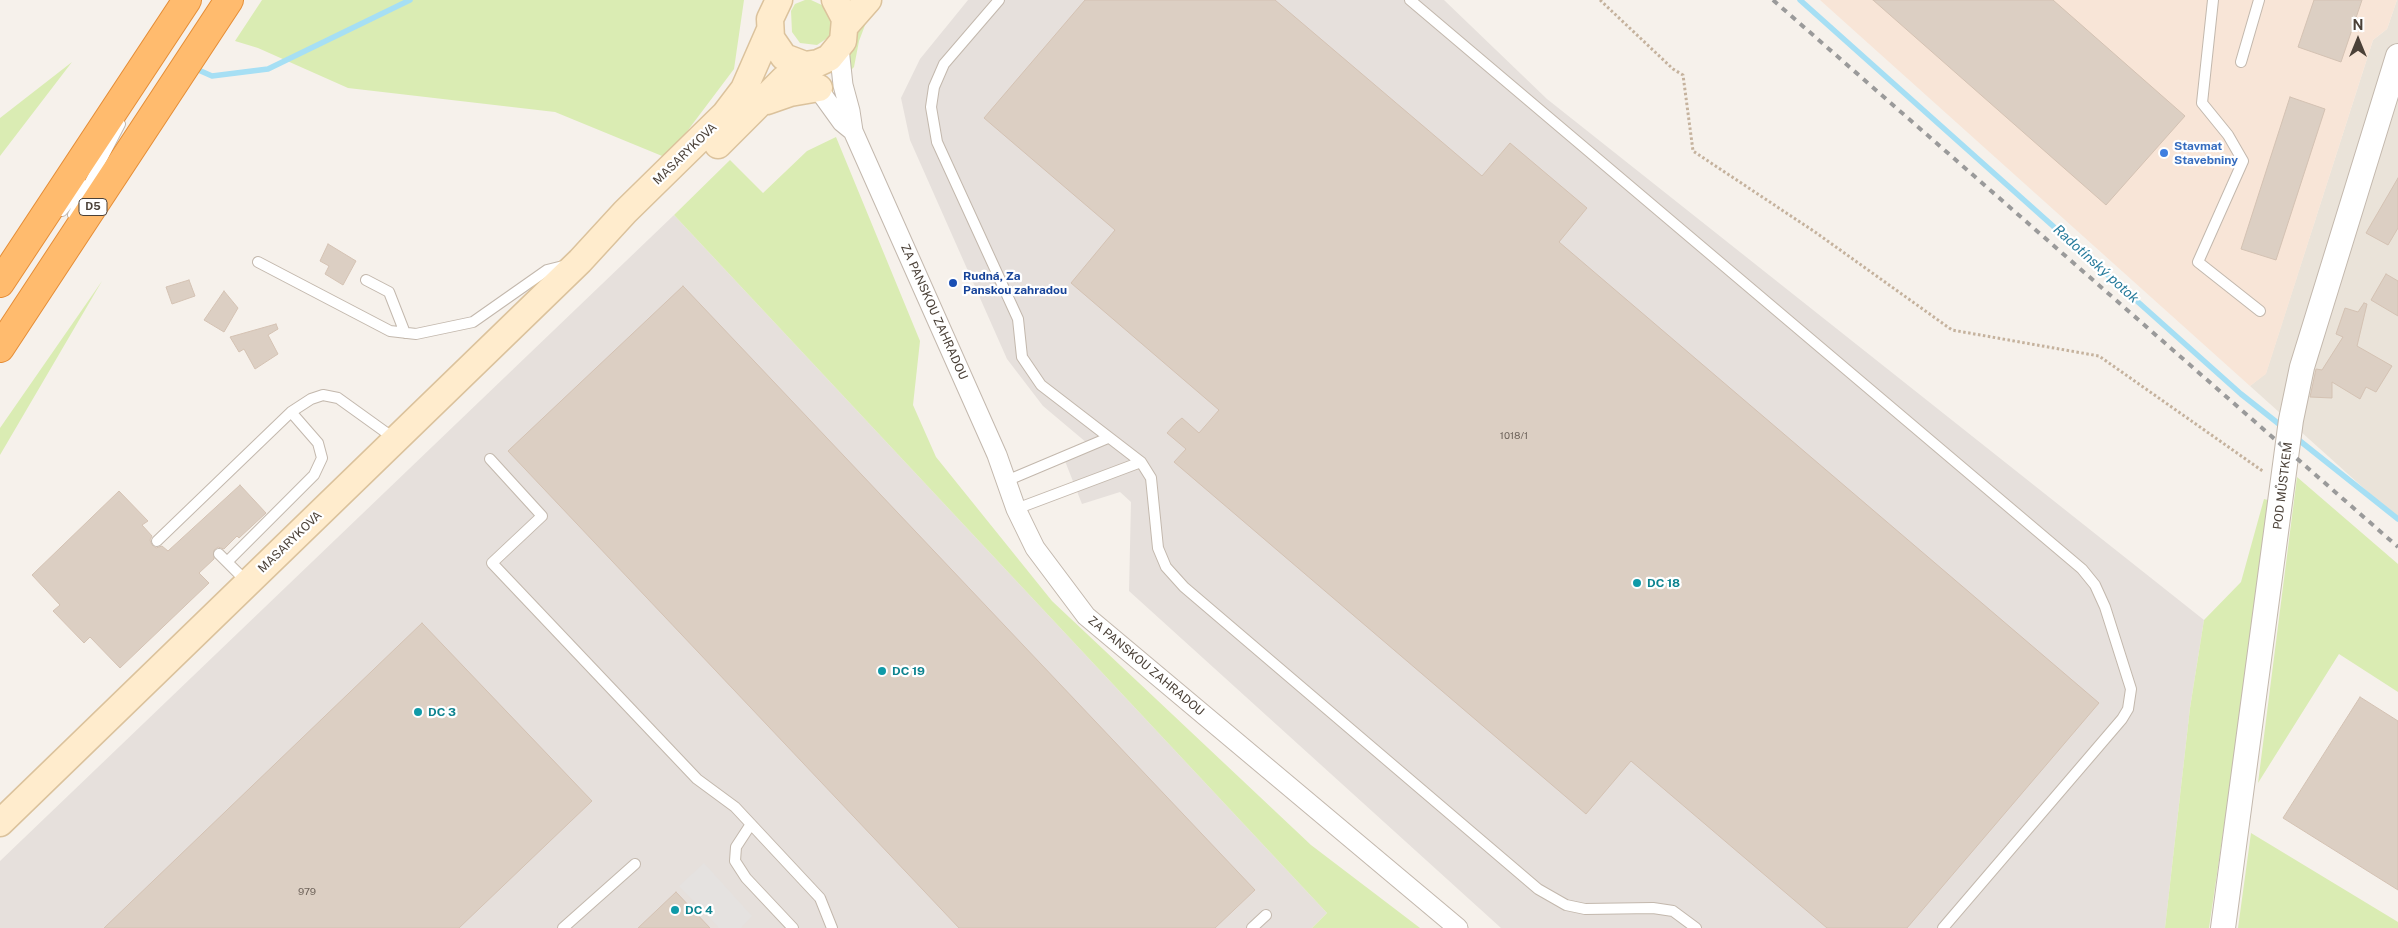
<!DOCTYPE html>
<html>
<head>
<meta charset="utf-8">
<style>
  body { margin:0 }
  #map { position:relative; width:2398px; height:928px; overflow:hidden; background:#f6f1eb; font-family:"Public Sans",sans-serif }
  canvas { display:block }
  .north { position:absolute; left:2333px; top:15px; width:50px; height:50px; -webkit-text-stroke:4px #fff; paint-order:stroke; rotate:0deg; font-size:14px; font-weight:700; line-height:20px; text-align:center; color:#4b4138 }
  .north::after { content:''; display:block; margin:auto; width:18px; height:22px; background:#4b4138; clip-path:polygon(50% 0,100% 100%,50% 72%,0 100%) }
</style>
</head>
<body>
<div id="map">
<canvas width="2398" height="928"></canvas>
<div class="north">N</div>
</div>
<script>
const ctx = document.querySelector('canvas').getContext('2d');
ctx.lineJoin = 'round';
function fill(path, color) { ctx.fillStyle = color; ctx.fill(path, 'evenodd'); }
const poly = rows => new Path2D(rows.map(r => 'M' + r).join(''));
function trace(path, color, width, dash) { ctx.strokeStyle = color; ctx.lineWidth = width; ctx.lineCap = dash ? 'butt' : 'round'; ctx.setLineDash(dash || []); ctx.stroke(path); }
function drawText(font, color, halo, rows, align = 'center') {
  ctx.font = font + ' "Public Sans",sans-serif'; ctx.lineWidth = 4.5; ctx.setLineDash([]); ctx.textBaseline = 'middle'; ctx.strokeStyle = halo; ctx.fillStyle = color; for (const [text, x, y, turn = 0] of rows) {
    ctx.save(); ctx.translate(x, y); ctx.rotate((+turn || 0) * Math.PI / 180); ctx.textAlign = isNaN(turn) ? turn : align; if (halo) ctx.strokeText(text, 0, 0); ctx.fillText(text, 0, 0); ctx.restore();
  }
}
fill(poly([
  [2397,0,2398,0,2398,519,2250,386,2266,373,2373,40,2387,29]
]), '#eae3d9');
fill(poly([
  [1820,0,2397,0,2387,29,2373,40,2266,374,2250,386]
]), '#f8e5d7');
fill(poly([
  [968,0,1444,0,1547,99,2204,620,2190,708,2165,928,1501,928,1129,591,1131,502,1120,492,1082,504,1063,456,1087,443,1043,406,1007,359,910,140,901,98,920,59],
  [674,215,1327,913,1312,928,0,928,0,861]
]), '#e6e0dc');
fill(poly([
  [262,0,744,0,734,69,667,158,555,112,348,88,258,48,235,41],
  [805,0,811,0,824,6,832,17,832,31,829,37,817,45,800,43,792,32,791,11,795,4],
  [867,20,859,41,854,67,849,72,849,55,854,39,857,31],
  [72,62,0,156,0,118],
  [836,137,920,341,913,405,936,457,1052,601,1311,845,1420,928,1312,928,1327,913,674,215,730,160,763,193,807,151],
  [102,281,0,455,0,428],
  [2297,477,2398,564,2398,692,2339,654,2258,783],
  [2264,499,2272,501,2209,928,2165,928,2190,708,2204,620,2241,582],
  [2251,833,2398,922,2398,928,2238,928]
]), '#daecb3');
fill(poly([
  [704,863,752,916,741,928,719,928,679,886]
]), '#e5e2e0');
trace(poly([
  [1800,0,2241,394,2284,428],
  [194,68,212,76,268,69,410,0],
  [2295,437,2398,519]
]), '#a6dff4', 5.5);
const building = poly([
  [1085,0,1275,0,1482,176,1510,143,1587,208,1559,242,2099,703,1907,928,1827,928,1631,761,1586,814,1174,462,1186,449,1167,433,1177,422,1182,418,1199,433,1219,410,1071,283,1115,230,984,118,1085,0],
  [1873,0,2053,0,2185,116,2106,205,1873,0],
  [2314,0,2362,0,2341,62,2298,47,2314,0],
  [2290,97,2325,109,2276,260,2241,249,2290,97],
  [2398,178,2398,228,2388,245,2366,233,2398,178],
  [328,244,356,261,343,285,325,274,329,266,320,261,328,244],
  [2386,274,2398,281,2398,316,2371,300,2386,274],
  [189,280,195,296,172,304,166,287,189,280],
  [683,286,1255,890,1215,928,959,928,508,451,683,286],
  [224,291,238,308,224,332,204,320,224,291],
  [2364,303,2367,304,2357,346,2392,366,2376,392,2366,387,2360,399,2332,382,2332,398,2310,397,2316,369,2322,370,2343,337,2336,334,2345,308,2358,312,2364,303],
  [276,324,278,329,268,335,278,354,255,369,244,349,239,352,230,337,276,324],
  [240,485,266,513,239,538,237,536,224,549,218,547,214,550,214,559,199,573,209,583,120,668,90,637,84,643,53,611,60,605,32,575,119,491,148,521,142,525,152,536,150,540,152,545,156,548,162,546,168,551,240,485],
  [422,623,592,801,459,928,104,928,422,623],
  [2360,697,2398,721,2398,890,2283,818,2360,697],
  [676,892,710,928,638,928,676,892]
]);
fill(building, '#dccfc3');
trace(building, '#d4c2b3', 1);
const service = poly([
  [999,0,944,64,934,87,931,107,937,142,1018,319,1022,357,1041,385,1141,462,1151,478,1158,548,1166,567,1184,587,1538,889,1566,905,1585,909,1653,908,1673,911,1696,928],
  [1410,0,2082,569,2095,585,2105,607,2131,689,2128,709,2122,719,1943,928],
  [2213,0,2202,103,2228,135,2243,161,2198,262,2260,311],
  [2241,62,2259,0],
  [62,211,83,185],
  [73,215,120,124],
  [258,262,390,331,416,334,473,322,547,270,567,265],
  [366,280,389,292,405,333],
  [490,459,542,516,492,563,697,779,735,807,820,898,832,928],
  [1006,481,1108,438],
  [1016,509,1141,462],
  [157,541,291,412,311,399,323,395,338,398,395,439],
  [219,554,247,582],
  [227,562,314,475,322,458,318,443,291,412],
  [751,824,736,847,735,861,746,878,793,928],
  [563,928,635,864],
  [1252,928,1266,915]
]);
const minor = poly([
  [839,48,843,85,850,111,853,131,997,455,1016,509,1035,548,1086,616,1458,928],
  [811,79,842,122,853,131]
]);
const tertiary = poly([
  [2223,928,2291,420,2302,367,2398,56]
]);
const secondary = poly([
  [779,0,770,19,771,38,784,57,805,65,818,63,829,58,843,41,845,19,835,0],
  [846,25,868,0],
  [767,101,790,93,819,88],
  [718,145,784,79,800,69],
  [0,823,580,261,625,212,725,114,744,89,769,32]
]);
const motorway = poly([
  [0,283,187,0],
  [0,348,229,0]
]);
trace(service, '#c3b8ad', 12);
trace(minor, '#c3b8ad', 21);
trace(tertiary, '#c3b8ad', 26);
trace(secondary, '#dbc29c', 29);
trace(motorway, '#e58d36', 30);
trace(poly([
  [1600,0,1673,69,1683,75,1693,151,1815,232,1952,330,2099,356,2264,472]
]), '#c5b29d', 3, [2.5, 2.5]);
trace(service, '#fff', 10);
trace(minor, '#fff', 19);
trace(tertiary, '#fff', 24);
trace(secondary, '#ffeccd', 26);
trace(motorway, '#ffbb6e', 28);
trace(poly([
  [1773,0,2398,547]
]), '#9a9a9a', 4, [6, 6]);
for (const [x, y, r, color] of [
  [2164,153,5,"#3f7fe0"],
  [953,283,5,"#1a4fb4"],
  [1637,583,5,"#0f9aa8"],
  [882,671,5,"#0f9aa8"],
  [418,712,5,"#0f9aa8"],
  [675,910,5,"#0f9aa8"]
]) { const dot = new Path2D(); dot.arc(x, y, r, 0, 2 * Math.PI); ctx.fillStyle = color; ctx.fill(dot); trace(dot, '#fff', 2); }
drawText('10px', '#6f645b', null, [
  ["1018/1",1514,436],
  ["979",307,892]
]);
for (const [x, y, w] of [
  [93,207,28]
]) { const box = new Path2D(); box.roundRect(x - w / 2, y - 8.5, w, 17, 4); ctx.fillStyle = '#fff'; ctx.fill(box); trace(box, '#4b4138', 1); }
drawText('bold 11px', '#4b4138', null, [
  ["D5",93,207]
]);
drawText('bold 12px', '#366cbe', '#fff', [
  ["Stavmat",2174,146],
  ["Stavebniny",2174,160]
], 'left');
drawText('12px', '#4b4138', '#fff', [
  ["MASARYKOVA",685,154,-44],
  ["ZA PANSKOU ZAHRADOU",934,312,66],
  ["POD MŮSTKEM",2283,486,-83],
  ["MASARYKOVA",290,542,-44],
  ["ZA PANSKOU ZAHRADOU",1146,666,40]
]);
drawText('bold 12px', '#164399', '#fff', [
  ["Rudná, Za",963,276],
  ["Panskou zahradou",963,290]
], 'left');
drawText('bold 12px', '#0d838f', '#fff', [
  ["DC 18",1647,583],
  ["DC 19",892,671],
  ["DC 3",428,712],
  ["DC 4",685,910]
], 'left');
drawText('italic 14px', '#257a9b', '#fff', [
  ["Radotínský potok",2096,264,42]
]);
</script>
</body>
</html>
